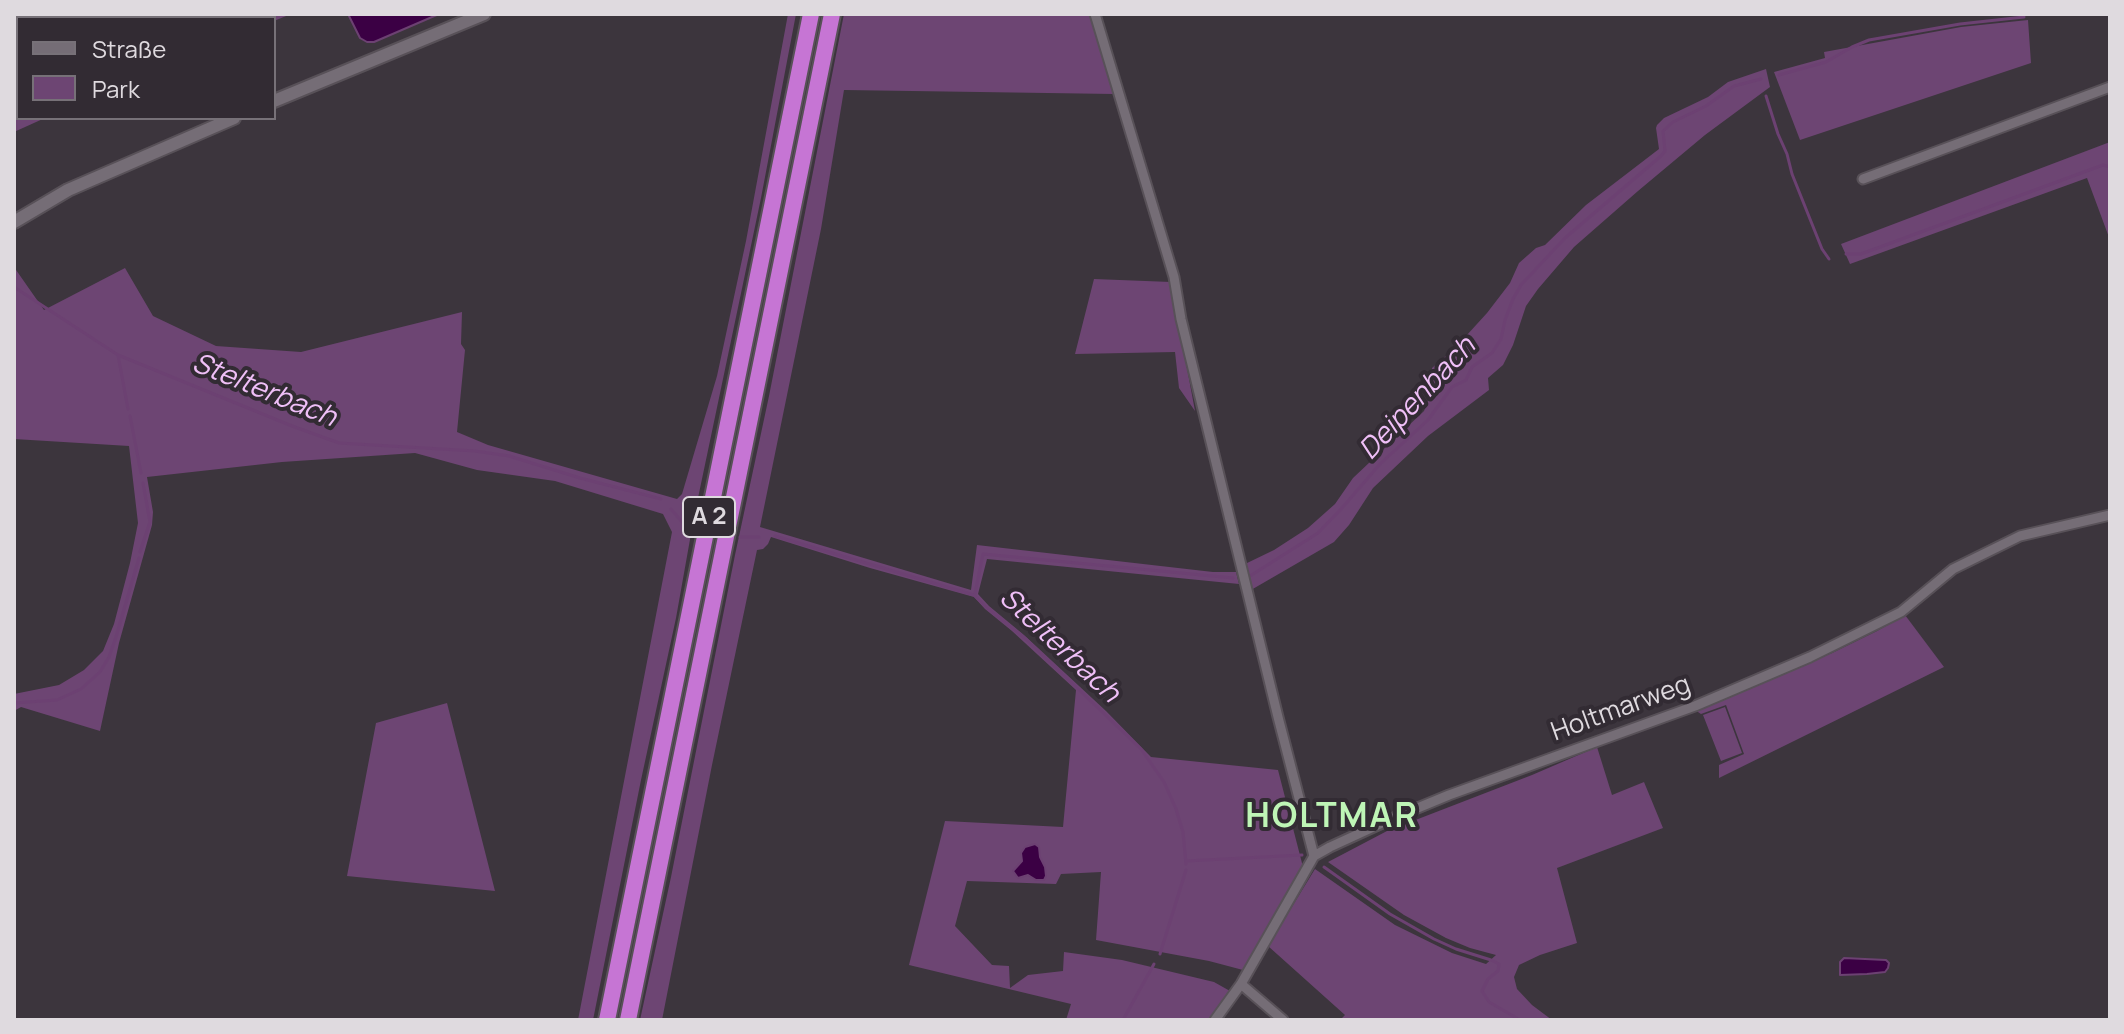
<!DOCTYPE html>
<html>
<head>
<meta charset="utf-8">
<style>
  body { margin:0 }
  #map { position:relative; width:2124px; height:1034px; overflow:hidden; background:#3c353d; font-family:Manrope,sans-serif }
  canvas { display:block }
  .frame { position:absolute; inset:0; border:16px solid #dfdadf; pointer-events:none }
  .legend { position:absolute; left:16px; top:16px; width:260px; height:104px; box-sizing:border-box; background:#322b33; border:2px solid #777178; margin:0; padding:10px 14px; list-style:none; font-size:24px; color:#dfdadf }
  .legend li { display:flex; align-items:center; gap:16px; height:40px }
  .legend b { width:40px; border:2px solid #777178 }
</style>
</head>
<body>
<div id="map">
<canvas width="2124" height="1034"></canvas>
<div class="frame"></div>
<ul class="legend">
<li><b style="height:10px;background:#756d76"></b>Straße</li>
<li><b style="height:22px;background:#6d4573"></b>Park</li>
</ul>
</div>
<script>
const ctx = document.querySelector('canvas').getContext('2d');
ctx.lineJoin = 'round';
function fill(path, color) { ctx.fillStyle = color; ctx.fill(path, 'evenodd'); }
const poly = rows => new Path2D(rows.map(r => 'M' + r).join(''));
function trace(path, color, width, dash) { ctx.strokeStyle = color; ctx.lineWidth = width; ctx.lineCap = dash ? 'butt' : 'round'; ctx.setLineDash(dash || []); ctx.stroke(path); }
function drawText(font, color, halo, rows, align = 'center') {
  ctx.font = font + ' Manrope,sans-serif'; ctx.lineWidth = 8; ctx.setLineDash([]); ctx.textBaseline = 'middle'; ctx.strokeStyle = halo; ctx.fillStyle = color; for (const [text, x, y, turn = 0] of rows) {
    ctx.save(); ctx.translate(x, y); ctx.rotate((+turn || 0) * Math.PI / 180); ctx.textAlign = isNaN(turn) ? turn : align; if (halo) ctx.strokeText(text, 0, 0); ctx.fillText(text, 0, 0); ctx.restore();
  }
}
fill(poly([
  [14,14,78,14,75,18,18,18,18,62,14,64],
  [81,14,158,15,291,14,274,21,274,18,78,18],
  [788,14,796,14,761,198,694,517,676,618,641,780,593,1020,578,1020,672,532,663,514,555,481,477,470,415,453,282,462,147,477,153,512,152,525,119,643,100,731,21,707,14,711,14,694,59,685,84,670,103,651,114,624,130,563,138,523,129,446,14,439,14,267,44,310,125,268,153,316,216,346,301,352,462,312,461,344,465,350,457,432,488,445,677,499,682,494,717,376,746,241],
  [844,14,1089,14,1114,94,844,90,821,229,760,527,971,590,977,545,1213,572,1236,572,1239,584,987,559,978,594,989,606,1024,635,1106,711,1151,757,1278,770,1303,867,1243,970,1209,961,1096,940,1101,872,1061,874,1056,884,967,881,955,926,992,965,1009,966,1010,988,1028,975,1063,971,1064,952,1122,960,1214,982,1230,991,1210,1020,1066,1020,1071,1004,909,965,945,821,1063,827,1076,690,1012,631,985,609,974,597,870,568,771,537,768,544,763,549,757,550,712,765,662,1020,640,1020,671,877,735,555,769,396],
  [2028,20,2031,63,1800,140,1774,72,1825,58,1824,52,1961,27],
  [18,65,18,118,45,118,14,132,14,66],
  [1766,69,1770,87,1705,135,1638,191,1574,247,1538,289,1526,306,1513,345,1503,365,1488,378,1489,390,1428,436,1373,488,1349,525,1334,542,1251,590,1245,564,1274,550,1308,528,1335,504,1353,478,1424,411,1429,398,1432,368,1456,347,1487,313,1510,283,1519,263,1536,248,1545,245,1586,205,1659,149,1656,128,1657,125,1664,118,1708,97,1728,82],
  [2110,142,2110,240,2087,178,1850,264,1841,244],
  [1094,279,1171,282,1195,411,1179,388,1175,352,1075,354],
  [1905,615,1944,667,1719,778,1719,765,1744,754,1726,705,1701,714,1695,710,1832,653,1877,631],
  [447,703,495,891,347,876,376,723],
  [1725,707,1742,753,1721,761,1703,715],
  [1597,747,1612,795,1644,782,1663,828,1557,868,1577,943,1540,955,1519,965,1514,977,1517,989,1532,1005,1552,1020,1340,1020,1345,1015,1268,946,1315,869,1395,925,1452,953,1486,964,1496,955,1470,948,1446,938,1404,915,1328,862,1387,831,1532,775]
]), '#6d4573');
const water = poly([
  [348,14,439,14,374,42,367,42,360,38,348,14],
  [1035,844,1039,847,1040,857,1045,867,1046,876,1044,880,1036,880,1028,875,1018,878,1013,871,1022,861,1021,853,1025,847,1035,844],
  [1844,958,1886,960,1889,963,1888,968,1885,972,1867,974,1840,975,1840,962,1844,958]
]);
fill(water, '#3b0044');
trace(water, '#6c4172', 2);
trace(poly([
  [1779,75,1826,62,1852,47,1869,40,1960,24,2024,17],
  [1766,96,1778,134,1787,154,1792,174,1822,249,1829,259],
  [1846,254,1861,254,2103,165,2110,167],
  [14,287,118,355,292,426,339,443,475,451,509,456,580,478,661,499],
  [118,355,128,409],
  [130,416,141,473],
  [671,509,682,522,692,527],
  [775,536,974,595,986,607,1027,640,1141,749,1164,782,1176,809,1183,832,1186,864],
  [740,537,759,537],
  [140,552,150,522,143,483],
  [1250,576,1318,533,1342,508,1380,464,1428,420,1452,387,1466,380,1472,367,1492,353,1501,339,1505,320,1513,299,1521,285,1565,238,1661,156,1665,151,1663,131,1673,122,1706,106,1734,86,1761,79],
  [975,594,983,554,1233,578],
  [14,703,57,700,81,689,100,672,109,657,116,637,139,558],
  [1186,861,1302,855],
  [1324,867,1390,914,1434,939,1456,949,1491,960,1499,964,1498,971,1488,979,1482,991,1489,1002,1520,1020],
  [1160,954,1186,870],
  [1123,1020,1154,964]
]), '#6c4172', 3);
trace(poly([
  [28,18,29,14],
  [14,50,18,49]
]), '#3b0044', 16);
const street = poly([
  [1095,14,1174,277,1181,319,1278,717,1314,856],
  [1863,179,2110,87],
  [1241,984,1283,1020],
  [1215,1020,1241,984,1314,856,1330,847,1391,819,1449,795,1695,706,1810,657,1901,612,1953,569,2020,536,2110,515]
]);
const secondary = poly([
  [274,101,484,14],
  [14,222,68,190,234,118]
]);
const highway = poly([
  [607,1020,811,14],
  [628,1020,832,14]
]);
trace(street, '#585158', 13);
trace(secondary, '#585158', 16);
trace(highway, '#585158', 20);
trace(street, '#756d76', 9);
trace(secondary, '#756d76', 12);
trace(highway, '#c675d4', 16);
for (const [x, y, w] of [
  [709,517,52]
]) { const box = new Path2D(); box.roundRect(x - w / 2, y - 20, w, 40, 6); ctx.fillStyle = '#322b33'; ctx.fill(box); trace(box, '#dfdadf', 2); }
drawText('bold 24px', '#dfdadf', null, [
  ["A 2",709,517]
]);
drawText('26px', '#dfdadf', '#322b33', [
  ["Holtmarweg",1621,709,-20]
]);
drawText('italic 28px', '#efbff7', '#322b33', [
  ["Stelterbach",264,391,22],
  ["Deipenbach",1418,399,-47],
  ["Stelterbach",1059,646,43]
]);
ctx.letterSpacing = '2px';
drawText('bold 34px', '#bef5b6', '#322b33', [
  ["HOLTMAR",1332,817]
]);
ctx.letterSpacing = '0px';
</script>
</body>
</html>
